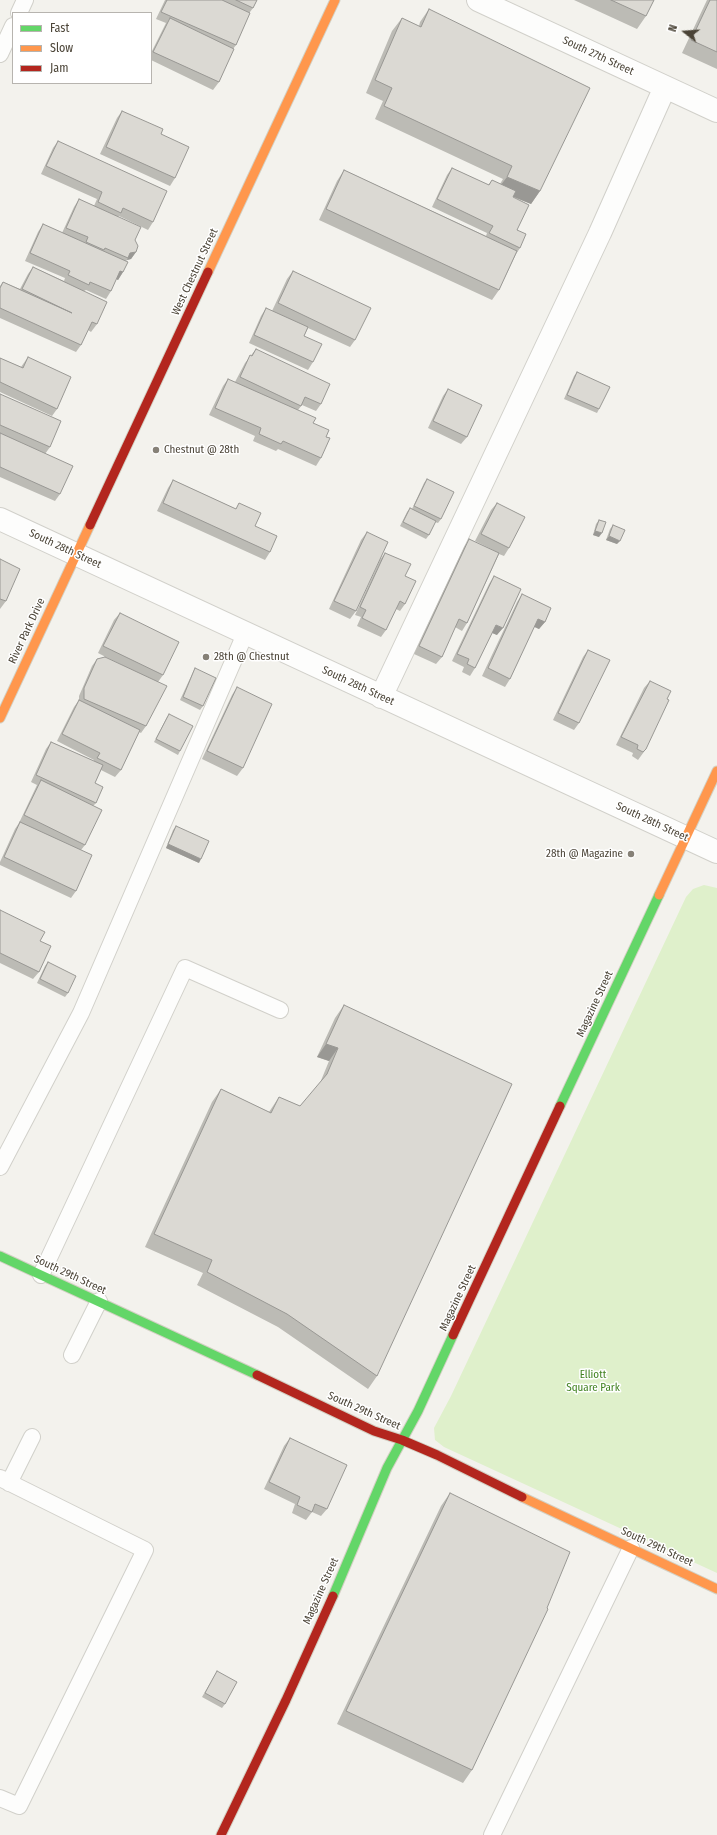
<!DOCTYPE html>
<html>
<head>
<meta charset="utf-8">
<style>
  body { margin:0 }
  #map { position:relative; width:717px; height:1835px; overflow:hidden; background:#f3f2ed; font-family:"Fira Sans Condensed",sans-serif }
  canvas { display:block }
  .legend { position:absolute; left:12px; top:12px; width:140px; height:72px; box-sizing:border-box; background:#fff; border:1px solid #b7b4af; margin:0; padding:5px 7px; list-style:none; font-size:12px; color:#4b4437 }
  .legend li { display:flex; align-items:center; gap:8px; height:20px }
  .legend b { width:20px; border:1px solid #b7b4af }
  .north { position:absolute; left:665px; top:12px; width:40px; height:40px; -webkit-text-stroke:3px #fff; paint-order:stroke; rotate:287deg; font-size:11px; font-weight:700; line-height:16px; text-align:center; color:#4b4437 }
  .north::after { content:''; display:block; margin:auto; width:14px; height:18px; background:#4b4437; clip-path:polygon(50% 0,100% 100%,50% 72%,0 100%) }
</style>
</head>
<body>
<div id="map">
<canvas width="717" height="1835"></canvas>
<ul class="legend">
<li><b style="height:5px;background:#63d668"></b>Fast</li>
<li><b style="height:5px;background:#ff974d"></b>Slow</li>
<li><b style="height:5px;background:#b3261e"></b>Jam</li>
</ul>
<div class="north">N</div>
</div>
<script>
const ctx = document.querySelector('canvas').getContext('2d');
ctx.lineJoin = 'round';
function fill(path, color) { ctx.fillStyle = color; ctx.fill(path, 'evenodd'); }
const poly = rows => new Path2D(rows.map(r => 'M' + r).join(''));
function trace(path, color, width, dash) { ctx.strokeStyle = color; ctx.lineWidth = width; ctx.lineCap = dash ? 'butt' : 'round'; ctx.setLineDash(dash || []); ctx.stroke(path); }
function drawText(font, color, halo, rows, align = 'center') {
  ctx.font = font + ' "Fira Sans Condensed",sans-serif'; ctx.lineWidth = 3; ctx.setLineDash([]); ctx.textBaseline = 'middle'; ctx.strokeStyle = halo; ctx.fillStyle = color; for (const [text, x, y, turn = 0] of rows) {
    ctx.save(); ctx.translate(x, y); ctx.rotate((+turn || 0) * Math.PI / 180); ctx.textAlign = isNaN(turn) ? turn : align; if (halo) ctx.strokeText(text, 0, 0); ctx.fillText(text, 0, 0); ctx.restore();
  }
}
fill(poly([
  [704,885,717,888,717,1573,444,1447,435,1440,434,1428,451,1396,686,897,693,889]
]), '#dff0cb');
const lane = poly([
  [19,13,25,0],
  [0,54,13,26],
  [0,1167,81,1013,245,634],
  [41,1275,185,968,280,1010],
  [72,1355,99,1301],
  [0,1478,145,1550,19,1806,0,1798],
  [9,1483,32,1437],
  [492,1835,631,1548]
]);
const street = poly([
  [478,0,717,111],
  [0,519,717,852],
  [381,697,600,233,665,87]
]);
const fast = poly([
  [560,1106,659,895],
  [0,1256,257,1375],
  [333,1596,387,1468,418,1411,453,1335]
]);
const slow = poly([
  [208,272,335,0],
  [0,718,90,525],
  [659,895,717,771],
  [522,1497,717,1589]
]);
const jam = poly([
  [90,525,208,272],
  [453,1335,560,1106],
  [257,1375,374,1431,402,1440,437,1455,522,1497],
  [221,1835,286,1700,333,1596]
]);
trace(lane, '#d1d0ca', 18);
trace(street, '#d1d0ca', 24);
trace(fast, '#d3d0c3', 11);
trace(slow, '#d3d0c3', 11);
trace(jam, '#d3d0c3', 11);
trace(lane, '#fdfdfc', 16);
trace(street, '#fdfdfc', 22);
trace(fast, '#63d668', 9);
trace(slow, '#ff974d', 9);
trace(jam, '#b3261e', 9);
fill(poly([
  [165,0,257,0,253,8,250,12,236,45,233,49,219,82,213,90,151,60,151,53,166,23,156,19],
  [574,0,654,0,646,16,637,29],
  [707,0,717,0,717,69,682,53],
  [429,9,540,191,531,204,513,197,520,248,516,254,499,290,492,300,319,220,337,181,344,170,486,236,487,233,432,207,447,175,452,168,488,185,492,180,500,184,503,179,375,119,383,101,366,93,392,31,402,18,419,26,420,22],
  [122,111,161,134,175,178,170,186,100,154,117,118],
  [58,141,153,222,148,230,119,216,118,217,135,240,136,252,131,259,127,260,126,261,123,272,118,280,116,279,111,291,106,299,86,290,84,291,97,324,91,332,88,330,81,345,76,352,0,318,0,286,3,282,20,289,28,274,33,267,64,281,65,278,25,261,38,232,43,224,62,233,74,207,79,199,94,206,97,199,41,174,53,148],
  [293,271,355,340,350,347,308,328,304,336,313,362,308,370,249,343,261,316,266,308,272,311,287,279],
  [256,349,321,404,316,411,302,405,298,410,326,437,321,458,316,466,278,449,276,451,253,441,255,436,209,415,223,386,228,379,235,382,245,363],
  [28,357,57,409,52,416,0,392,0,358,21,367],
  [577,372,599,409,597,413,564,399,574,376],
  [448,389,467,437,461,444,428,428,443,396],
  [0,394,50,447,45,454,60,494,55,501,0,477],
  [427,479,441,519,438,523,435,522,429,535,426,539,400,526,407,512,410,508,412,509,424,483],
  [173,480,236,509,239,503,255,526,270,552,265,560,157,511,168,488],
  [497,503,509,548,504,556,499,554,467,623,462,631,455,627,442,657,436,664,414,654,464,547,469,539,495,551,475,541,491,510],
  [599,520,599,537,593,535,596,524],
  [613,525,617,544,606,540,610,529],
  [367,532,356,611,350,619,329,609,361,540],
  [385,553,405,576,405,604,400,611,396,609,386,630,381,637,357,626,361,617,355,615,380,560],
  [0,559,6,601,0,609],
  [494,576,497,635,492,633,475,668,470,676,462,672,464,667,452,661,489,584],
  [522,594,545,622,539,629,534,627,510,679,505,687,482,676,517,602],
  [120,613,163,675,158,682,146,726,141,733,139,732,121,770,115,777,101,770,95,783,96,803,93,806,85,845,81,850,76,891,71,898,0,865,0,862,15,829,19,823,37,785,31,782,46,749,51,742,94,761,94,760,57,741,74,707,79,700,79,696,92,666,97,659,133,671,98,653,114,620],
  [588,650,579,723,574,730,553,720,583,657],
  [195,668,203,706,200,710,180,700,193,672],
  [650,681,667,699,646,749,638,760,632,756,633,753,616,745,644,688],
  [237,687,243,768,237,776,202,759,232,695],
  [169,714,180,751,178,755,154,742,167,717],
  [176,826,199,863,166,848,173,830],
  [0,910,40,941,39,972,33,979,0,963],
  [48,962,68,993,65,997,37,983,45,966],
  [344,1005,377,1376,368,1389,278,1327,197,1285,203,1273,145,1247,212,1102,221,1089,269,1112,279,1097,300,1106,320,1083,329,1061,317,1057,335,1018],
  [290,1438,327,1509,321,1516,312,1512,306,1520,292,1513,295,1504,264,1489,284,1446],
  [450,1493,472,1770,463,1783,337,1724,441,1506],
  [217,1671,225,1704,222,1708,202,1697]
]), '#bcbbb5');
fill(poly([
  [507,177,540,191,531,204,497,190],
  [136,252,131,259,127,260,130,253],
  [120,271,123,272,118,280,115,278],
  [595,531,602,533,599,537,593,535],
  [609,536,620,541,617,544,606,540],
  [538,619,545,622,539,629,533,626],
  [496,625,503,628,497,635,490,632],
  [168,844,201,859,199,863,166,848],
  [326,1044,338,1048,329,1061,317,1057]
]), '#999894');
const building = poly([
  [167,0,222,0,250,13,236,45,161,12,167,0],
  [236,0,257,0,253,8,236,0],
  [611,0,654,0,646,16,611,0],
  [710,0,717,0,717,52,691,40,710,0],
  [429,9,590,88,540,191,507,177,512,166,384,106,392,88,375,80,402,18,421,27,429,9],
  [170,18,234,49,219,82,153,52,170,18],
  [122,111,163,129,161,134,189,147,175,178,106,147,122,111],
  [58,141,167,191,153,222,123,208,121,213,98,202,102,192,46,166,58,141],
  [452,168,489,185,492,180,516,191,513,197,529,205,517,230,526,234,520,248,489,233,493,226,437,199,452,168],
  [344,170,517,251,499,290,326,209,344,170],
  [79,199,141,227,135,240,138,246,136,252,130,253,128,258,105,248,104,250,86,242,88,237,66,228,79,199],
  [43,224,128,262,123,272,120,271,111,291,90,282,89,285,68,275,70,271,30,253,43,224],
  [33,267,107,302,97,324,92,322,81,345,0,308,0,288,3,282,72,313,22,289,33,267],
  [293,271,371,308,355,340,278,303,293,271],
  [266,308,308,327,304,336,322,344,313,362,254,335,266,308],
  [256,349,330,384,321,404,305,397,301,406,240,377,250,355,252,356,256,349],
  [28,357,71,377,57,409,0,382,0,358,23,368,28,357],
  [577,372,610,387,599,409,567,395,577,372],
  [228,379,316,418,313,423,329,430,326,437,330,438,321,458,283,441,281,444,259,434,261,428,215,408,228,379],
  [448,389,482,405,467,437,433,421,448,389],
  [0,394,61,421,50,447,0,425,0,394],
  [0,433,73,466,60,494,0,467,0,433],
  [427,479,454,492,441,519,414,506,427,479],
  [173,480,236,509,239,503,261,513,255,526,277,536,270,552,163,503,173,480],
  [497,503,525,517,509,548,481,534,497,503],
  [410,508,436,521,429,535,403,522,410,508],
  [599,520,606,522,602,533,595,531,599,520],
  [613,525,625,530,620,541,609,536,613,525],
  [367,532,388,542,356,611,334,601,367,532],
  [469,539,499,553,467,623,459,619,442,657,419,646,469,539],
  [385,553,411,564,405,576,416,581,405,604,400,601,386,630,362,618,366,610,360,607,385,553],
  [0,559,20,569,6,601,0,599,0,559],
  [494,576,521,589,503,628,496,625,475,668,467,664,469,659,457,654,494,576],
  [522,594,551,608,545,622,538,619,510,679,488,668,522,594],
  [120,613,179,642,163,675,103,646,120,613],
  [588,650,610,660,579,723,558,713,588,650],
  [105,657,167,686,146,726,84,699,84,688,97,659,105,657],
  [195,668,216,678,203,706,183,697,195,668],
  [650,681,671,691,667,699,669,700,646,749,643,752,637,749,638,745,621,737,650,681],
  [237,687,272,704,243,768,207,751,237,687],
  [79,700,140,730,121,770,97,758,100,753,62,734,79,700],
  [169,714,193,726,180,751,156,739,169,714],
  [51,742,103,765,95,783,103,787,96,803,36,775,51,742],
  [41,780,102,810,85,845,24,815,41,780],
  [20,822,92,855,76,891,4,857,20,822],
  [176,826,209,841,201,859,168,844,176,826],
  [0,910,45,932,40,941,51,946,39,972,0,953,0,910],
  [48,962,76,976,68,993,40,979,48,962],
  [344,1005,512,1084,377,1376,287,1314,207,1272,212,1260,154,1234,221,1089,271,1113,279,1097,300,1106,327,1074,338,1048,326,1044,344,1005],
  [290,1438,347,1465,327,1509,315,1504,312,1512,297,1505,300,1497,269,1482,290,1438],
  [450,1493,570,1552,547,1608,548,1609,472,1770,346,1711,450,1493],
  [217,1671,237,1682,225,1704,205,1693,217,1671]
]);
fill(building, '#dbd9d3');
trace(building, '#999894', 1);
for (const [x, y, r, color] of [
  [156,450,4,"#868177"],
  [206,657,4,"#868177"],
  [631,854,4,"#868177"]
]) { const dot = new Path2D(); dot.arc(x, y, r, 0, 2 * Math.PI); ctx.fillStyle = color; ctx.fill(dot); trace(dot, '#fff', 1.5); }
drawText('11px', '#4b4437', '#fff', [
  ["South 27th Street",598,56,25],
  ["West Chestnut Street",195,272,-65],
  ["South 28th Street",65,549,25],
  ["River Park Drive",27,631,-65],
  ["South 28th Street",358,686,25],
  ["South 28th Street",652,822,25],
  ["Magazine Street",595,1004,-65],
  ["South 29th Street",70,1275,25],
  ["Magazine Street",458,1298,-65],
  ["South 29th Street",364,1411,24],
  ["South 29th Street",657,1547,25],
  ["Magazine Street",321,1591,-66]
]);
drawText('11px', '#4b4437', '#fff', [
  ["Chestnut @ 28th",164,450],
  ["28th @ Chestnut",214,657],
  ["28th @ Magazine",623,854,"right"]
], 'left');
drawText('11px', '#438423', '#fff', [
  ["Elliott",593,1375],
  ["Square Park",593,1388]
]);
</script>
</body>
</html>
